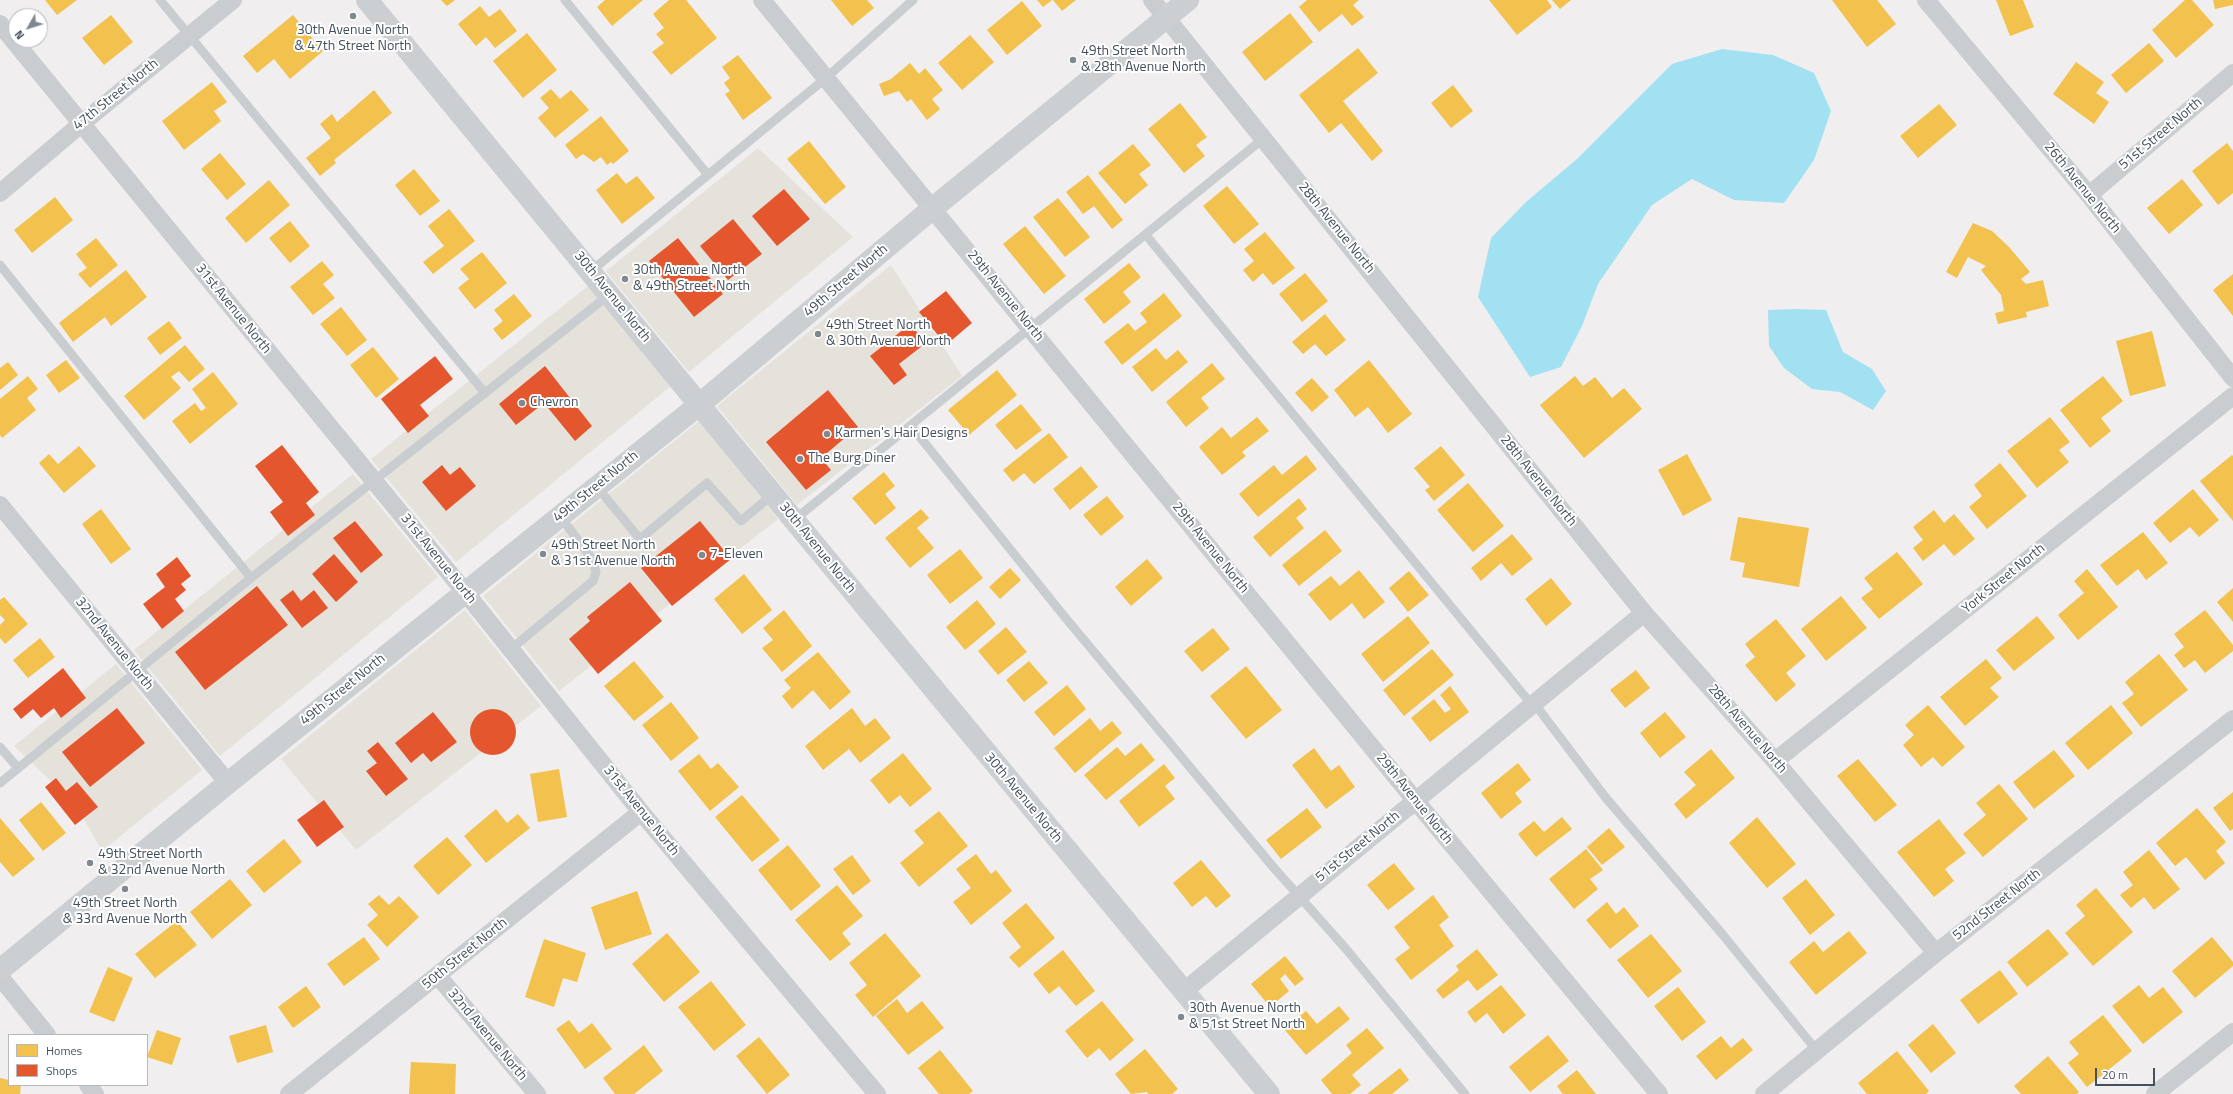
<!DOCTYPE html>
<html>
<head>
<meta charset="utf-8">
<style>
  body { margin:0 }
  #map { position:relative; width:2233px; height:1094px; overflow:hidden; background:#f0eeee; font-family:"Titillium Web",sans-serif }
  canvas { display:block }
  .legend { position:absolute; left:8px; top:1034px; width:140px; height:52px; box-sizing:border-box; background:#fff; border:1px solid #b4b9be; margin:0; padding:5px 7px; list-style:none; font-size:12px; color:#44515d }
  .legend li { display:flex; align-items:center; gap:8px; height:20px }
  .legend b { width:20px; border:1px solid #b4b9be }
  .north { position:absolute; left:8px; top:8px; width:40px; height:40px; box-sizing:border-box; background:#fff; border:1px solid #b4b9be; border-radius:50%; rotate:231deg; font-size:11px; font-weight:700; line-height:16px; text-align:center; color:#44515d }
  .north::after { content:''; display:block; margin:auto; width:14px; height:18px; background:#808890; clip-path:polygon(50% 0,100% 100%,50% 72%,0 100%) }
  .scale { position:absolute; left:2095px; top:1068px; width:60px; height:18px; box-sizing:border-box; border:2px solid #44515d; border-top:0; padding-left:5px; font-size:12px; line-height:14px; white-space:nowrap; color:#44515d; -webkit-text-stroke:3px #fff; paint-order:stroke }
</style>
</head>
<body>
<div id="map">
<canvas width="2233" height="1094"></canvas>
<ul class="legend">
<li><b style="height:11px;background:#f2c14e"></b>Homes</li>
<li><b style="height:11px;background:#e4572e"></b>Shops</li>
</ul>
<div class="north">N</div>
<div class="scale">20 m</div>
</div>
<script>
const ctx = document.querySelector('canvas').getContext('2d');
ctx.lineJoin = 'round';
function fill(path, color) { ctx.fillStyle = color; ctx.fill(path, 'evenodd'); }
const poly = rows => new Path2D(rows.map(r => 'M' + r).join(''));
function trace(path, color, width, dash) { ctx.strokeStyle = color; ctx.lineWidth = width; ctx.lineCap = dash ? 'butt' : 'round'; ctx.setLineDash(dash || []); ctx.stroke(path); }
function drawText(font, color, halo, rows, align = 'center') {
  ctx.font = font + ' "Titillium Web",sans-serif'; ctx.lineWidth = 4; ctx.setLineDash([]); ctx.textBaseline = 'middle'; ctx.strokeStyle = halo; ctx.fillStyle = color; for (const [text, x, y, turn = 0] of rows) {
    ctx.save(); ctx.translate(x, y); ctx.rotate((+turn || 0) * Math.PI / 180); ctx.textAlign = isNaN(turn) ? turn : align; if (halo) ctx.strokeText(text, 0, 0); ctx.fillText(text, 0, 0); ctx.restore();
  }
}
fill(poly([
  [758,148,853,237,689,372,606,271],
  [891,265,962,376,797,505,717,406],
  [588,286,671,386,456,562,371,459],
  [699,421,778,519,559,691,483,596],
  [353,474,438,577,220,756,134,650],
  [465,610,541,706,356,850,281,759],
  [116,664,202,770,102,851,76,805,14,746]
]), '#e5e2db');
fill(poly([
  [1722,49,1773,55,1814,73,1831,111,1814,160,1784,203,1734,200,1692,179,1652,205,1598,284,1582,326,1561,367,1530,377,1478,297,1491,238,1526,202,1577,159,1672,64],
  [1796,309,1826,310,1843,352,1872,369,1886,391,1873,410,1840,392,1812,389,1784,368,1769,346,1768,310]
]), '#a2e1f2');
fill(poly([
  [45,0,77,0,57,15],
  [441,0,455,0,447,6],
  [605,0,643,0,612,26,597,7],
  [669,0,686,0,717,38,671,75,652,52,664,43,656,34,664,28,653,14],
  [831,0,867,0,874,8,852,26],
  [1037,0,1052,0,1043,7],
  [1053,0,1076,0,1062,11],
  [1307,0,1359,0,1353,5,1364,17,1352,26,1342,14,1319,32,1299,7],
  [1489,0,1547,0,1552,7,1517,35],
  [1552,0,1571,0,1560,9],
  [1832,0,1877,0,1896,24,1867,47],
  [1996,0,2023,0,2034,27,2010,36],
  [2185,0,2192,0,2214,25,2176,58,2152,30],
  [2213,0,2233,0,2233,5,2215,9],
  [1022,1,1042,26,1007,55,987,30],
  [480,6,489,17,500,9,517,31,495,48,486,37,476,46,458,24],
  [1290,13,1313,42,1265,81,1242,52],
  [111,15,133,42,104,65,82,38],
  [293,15,323,51,290,79,274,59,257,73,243,56],
  [527,33,557,70,523,98,493,61],
  [970,35,994,62,962,90,938,63],
  [2149,43,2164,61,2126,93,2111,75],
  [1358,48,1378,73,1343,101,1383,151,1372,161,1341,123,1329,133,1299,95],
  [738,55,772,98,743,120,725,94,730,91,724,83,730,78,722,67],
  [2076,62,2104,82,2096,93,2109,102,2094,124,2053,94],
  [910,63,919,74,925,68,943,90,932,99,940,109,927,120,911,99,907,102,899,91,884,96,879,84,891,79],
  [212,82,227,102,214,111,221,121,184,150,162,121],
  [1453,85,1473,111,1451,128,1431,103],
  [551,89,560,99,571,90,589,110,555,138,538,118,549,108,540,98],
  [374,90,392,113,334,160,336,163,320,176,306,158,331,138,320,124,332,114,337,122],
  [1180,103,1207,137,1196,145,1205,156,1184,173,1148,129],
  [1939,104,1957,125,1918,158,1900,136],
  [601,116,629,151,613,164,611,162,607,165,601,157,594,162,583,154,576,159,565,145],
  [809,141,846,187,825,204,787,159],
  [2227,143,2233,151,2233,193,2218,205,2192,171],
  [1133,144,1151,165,1139,174,1148,185,1125,204,1098,173],
  [220,153,246,184,227,200,201,169],
  [414,169,440,201,420,216,395,185],
  [617,173,626,184,637,176,655,198,622,224,596,190],
  [1088,175,1123,220,1112,229,1094,206,1083,214,1066,192],
  [2182,179,2203,205,2169,234,2147,208],
  [269,180,290,205,246,243,225,218],
  [1227,186,1259,224,1234,244,1203,206],
  [55,197,73,220,32,253,14,230],
  [1058,198,1090,237,1065,257,1033,217],
  [449,209,475,241,433,274,423,262,444,246,428,226],
  [290,221,310,246,290,263,269,238],
  [1973,223,1992,231,2009,247,2030,272,2021,279,2026,284,2043,280,2049,306,2026,312,2027,317,1998,324,1995,313,2004,311,2001,295,1981,270,1986,266,1968,257,1957,278,1946,272],
  [1025,226,1066,276,1044,294,1003,244],
  [1265,232,1295,268,1273,285,1263,273,1253,282,1243,270,1254,261,1244,249],
  [96,238,118,265,90,288,78,274,87,268,76,254],
  [482,252,507,283,475,309,458,288,469,279,460,269],
  [322,261,334,275,323,284,335,298,313,315,290,287],
  [1129,263,1141,277,1123,292,1131,302,1104,324,1084,299],
  [126,270,147,297,111,326,105,317,73,342,59,323],
  [1305,273,1328,301,1302,322,1279,294],
  [2233,274,2233,316,2213,290],
  [1164,293,1182,316,1122,365,1104,342,1128,323,1135,331,1147,322,1140,313],
  [514,294,532,316,502,340,493,329,503,321,494,310],
  [341,307,367,340,347,356,320,324],
  [1325,314,1346,340,1326,356,1315,344,1303,354,1292,342],
  [169,321,182,338,160,355,147,338],
  [2152,331,2166,386,2130,396,2116,341],
  [185,345,205,369,189,382,179,371,171,377,181,388,144,420,124,396],
  [373,347,399,379,376,398,350,365],
  [1156,348,1166,360,1178,350,1188,362,1152,392,1132,367],
  [66,360,80,378,59,393,46,375],
  [1369,360,1412,414,1388,433,1368,407,1355,417,1334,390],
  [8,362,18,375,0,390,0,368],
  [1212,363,1225,379,1201,398,1209,408,1186,427,1166,402],
  [997,370,1017,395,969,435,948,410],
  [213,372,238,404,190,444,172,421,195,403,201,411,206,408,192,389],
  [28,376,38,389,27,398,36,410,2,438,0,435,0,399],
  [1575,376,1583,386,1595,377,1612,398,1624,388,1642,409,1584,458,1540,405],
  [2103,376,2123,401,2101,418,2111,431,2090,448,2060,410],
  [1312,378,1329,397,1312,412,1295,393],
  [1021,404,1042,430,1016,450,995,425],
  [1257,417,1269,431,1242,452,1246,456,1222,475,1199,447,1222,427,1231,438],
  [2050,417,2070,442,2059,450,2069,462,2037,488,2007,451],
  [1049,433,1068,457,1034,484,1024,473,1013,482,1003,470],
  [79,446,96,466,64,493,39,463,49,454,58,464],
  [1441,446,1465,475,1434,501,1425,490,1430,487,1414,468],
  [1687,454,1712,500,1683,516,1658,470],
  [1306,455,1317,469,1258,517,1239,494,1274,465,1282,475],
  [2232,455,2233,456,2233,521,2200,481],
  [2000,463,2027,496,1987,529,1969,507,1982,496,1974,485],
  [1081,466,1098,487,1070,510,1053,489],
  [884,472,895,486,885,494,896,508,875,525,852,498],
  [1468,483,1504,526,1473,552,1437,510],
  [2193,489,2219,520,2199,537,2190,527,2170,543,2153,523],
  [1107,496,1124,517,1101,536,1083,515],
  [1299,498,1307,509,1296,518,1304,528,1270,557,1253,537],
  [101,509,131,549,111,564,82,524],
  [921,509,929,518,917,528,934,548,910,568,885,538],
  [1934,510,1944,523,1954,514,1975,539,1954,556,1944,544,1923,561,1913,548,1923,540,1913,527],
  [1738,517,1809,528,1799,587,1742,577,1745,563,1730,560],
  [1325,530,1342,551,1299,586,1282,565],
  [2143,532,2168,563,2146,580,2138,569,2117,586,2100,565],
  [1512,534,1533,559,1512,576,1501,563,1481,581,1471,568],
  [960,549,983,578,950,604,927,575],
  [1897,552,1923,584,1879,619,1861,598,1873,589,1864,578],
  [1147,559,1163,578,1131,606,1115,587],
  [1010,568,1021,580,1000,599,989,587],
  [2087,569,2118,607,2078,640,2058,615,2084,593,2074,581],
  [1359,570,1385,602,1364,619,1352,603,1330,621,1308,594,1331,576,1340,586],
  [1409,571,1429,595,1408,612,1389,588],
  [744,574,772,610,742,634,714,599],
  [1551,578,1572,604,1546,626,1525,599],
  [2233,588,2233,622,2217,602],
  [1841,596,1867,628,1826,661,1801,629],
  [4,597,28,624,5,644,0,638,0,625,5,620,0,615,0,600],
  [977,600,996,624,965,650,946,627],
  [784,610,812,646,782,672,762,648,773,640,763,628],
  [2205,610,2233,645,2233,651,2205,673,2195,660,2184,668,2174,655,2184,647,2174,634],
  [1408,616,1430,643,1383,682,1361,654],
  [2037,616,2055,638,2014,671,1996,650],
  [1776,619,1806,656,1786,673,1796,685,1776,702,1745,665,1755,657,1745,644],
  [1006,627,1027,652,998,675,978,651],
  [1213,628,1230,649,1202,672,1184,651],
  [40,638,55,657,28,678,13,660],
  [1432,649,1454,675,1404,716,1383,690],
  [818,652,851,692,830,710,813,690,792,709,782,696,791,688,784,680],
  [2159,654,2188,690,2141,727,2122,703,2134,694,2125,682],
  [1986,659,2002,678,1990,688,1999,697,1965,726,1940,697],
  [634,661,664,697,634,721,604,686],
  [1029,661,1048,683,1024,702,1006,680],
  [1246,666,1282,710,1246,739,1210,696],
  [1636,670,1650,688,1625,708,1610,690],
  [1067,685,1086,709,1054,736,1034,712],
  [1450,686,1469,712,1430,742,1411,718,1434,699,1445,713,1451,709,1440,695],
  [671,702,699,738,671,761,642,725],
  [1928,705,1965,747,1942,767,1933,757,1921,767,1903,745,1914,735,1905,725],
  [2111,705,2133,733,2088,770,2065,743],
  [852,708,865,726,875,718,891,738,860,763,849,749,823,770,805,746],
  [1665,712,1686,737,1660,758,1640,733],
  [1090,718,1100,731,1112,721,1122,733,1075,773,1054,748],
  [1141,743,1155,760,1106,800,1084,775,1117,747,1125,756],
  [1314,748,1331,771,1339,765,1355,787,1326,809,1292,765],
  [1711,749,1735,778,1686,819,1674,804,1696,785,1684,772],
  [2054,750,2075,776,2034,809,2013,782],
  [903,753,932,789,910,807,900,795,889,804,870,780],
  [699,754,711,769,718,763,739,787,710,811,678,771],
  [1858,759,1897,805,1875,822,1837,776],
  [1518,763,1531,780,1515,793,1522,802,1501,819,1481,793],
  [1164,764,1175,778,1165,786,1175,799,1139,827,1119,801],
  [559,769,567,817,538,822,530,774],
  [1999,784,2028,819,1983,857,1963,834,1986,815,1976,803],
  [2233,792,2233,829,2230,831,2213,808],
  [742,795,780,840,752,862,715,817],
  [41,802,66,833,43,851,19,820],
  [1307,808,1322,827,1281,859,1266,840],
  [2197,808,2226,842,2216,851,2225,863,2205,880,2186,857,2175,866,2156,843],
  [496,809,507,823,518,814,530,828,486,863,464,836],
  [939,811,968,846,919,887,900,863,924,843,914,831],
  [1562,817,1572,829,1536,857,1518,834,1534,821,1544,832],
  [1757,817,1796,864,1767,888,1729,843],
  [0,818,35,859,13,877,0,862],
  [1939,819,1966,853,1945,869,1954,881,1934,897,1897,852],
  [1609,828,1625,847,1602,865,1587,847],
  [447,837,472,865,438,895,413,866],
  [284,839,302,862,264,893,246,871],
  [788,845,821,886,791,911,758,870],
  [1586,849,1603,870,1590,879,1598,889,1574,909,1549,879],
  [2149,850,2180,889,2154,910,2144,897,2131,908,2120,895,2133,885,2123,872],
  [976,854,991,874,996,870,1012,891,971,925,953,902,971,888,956,869],
  [852,855,871,881,853,895,833,869],
  [1201,860,1231,896,1216,908,1206,896,1192,907,1173,883],
  [1394,863,1415,889,1388,910,1367,885],
  [230,879,252,905,212,939,190,912],
  [1806,879,1835,915,1810,935,1782,898],
  [837,885,863,916,842,933,851,944,830,961,795,920],
  [2096,888,2133,932,2093,966,2065,933,2085,916,2076,905],
  [637,891,652,934,605,950,591,907],
  [379,895,389,905,399,896,419,917,387,947,367,925,378,915,368,904],
  [1433,895,1449,917,1439,925,1454,946,1411,980,1395,959,1410,948,1394,927],
  [1607,902,1616,914,1624,907,1639,926,1610,949,1586,920],
  [1026,903,1055,938,1019,968,1009,957,1021,947,1002,923],
  [177,921,197,945,155,978,135,954],
  [2048,929,2069,954,2027,987,2007,962],
  [1849,931,1867,953,1816,995,1789,962,1814,941,1823,952],
  [667,933,700,972,664,1002,632,964],
  [885,933,921,976,873,1017,855,995,867,985,849,963],
  [1651,934,1682,971,1648,998,1617,960],
  [364,937,380,959,344,986,327,964],
  [2212,937,2233,962,2233,966,2195,998,2172,971],
  [544,939,586,953,577,982,563,978,554,1007,525,997],
  [1477,949,1498,975,1477,991,1468,980,1443,999,1436,990,1459,970,1456,966],
  [1063,950,1095,991,1076,1006,1059,986,1049,994,1033,974],
  [1285,956,1304,979,1295,986,1285,974,1280,979,1289,991,1270,1007,1251,984],
  [108,967,133,978,114,1022,89,1012],
  [2000,970,2018,994,1978,1024,1960,1000],
  [711,981,746,1025,714,1051,678,1007],
  [1501,985,1526,1015,1503,1034,1487,1013,1475,1023,1467,1012],
  [2139,985,2149,998,2163,987,2183,1012,2143,1044,2112,1006],
  [306,986,321,1007,293,1028,278,1007],
  [1678,987,1706,1022,1682,1041,1654,1006],
  [897,999,907,1013,922,1001,944,1028,908,1055,876,1016],
  [1102,1001,1134,1040,1110,1061,1099,1048,1087,1058,1065,1031],
  [1339,1006,1350,1019,1306,1055,1284,1029,1306,1011,1317,1024],
  [2103,1015,2132,1051,2087,1087,2068,1063,2079,1054,2069,1042],
  [569,1020,579,1033,592,1023,612,1049,585,1069,556,1029],
  [1933,1024,1956,1053,1931,1073,1908,1045],
  [266,1025,273,1052,237,1063,229,1036],
  [1367,1028,1384,1048,1352,1075,1361,1085,1350,1094,1332,1094,1321,1080,1352,1053,1346,1045],
  [157,1030,181,1038,172,1065,147,1057],
  [1548,1035,1569,1061,1530,1092,1509,1067],
  [1721,1036,1731,1048,1743,1038,1753,1050,1716,1080,1696,1056],
  [759,1037,790,1075,767,1094,736,1056],
  [644,1045,663,1071,634,1094,615,1094,603,1078],
  [1145,1049,1178,1089,1172,1094,1148,1094,1147,1092,1131,1094,1115,1074],
  [940,1050,973,1091,969,1094,939,1094,918,1068],
  [1897,1051,1929,1091,1926,1094,1867,1094,1858,1083],
  [2048,1056,2079,1092,2077,1094,2021,1094,2014,1086],
  [411,1062,456,1064,455,1094,409,1094],
  [1400,1068,1409,1080,1392,1094,1367,1094],
  [1577,1070,1596,1094,1563,1094,1557,1086],
  [0,1078,9,1080,9,1085,21,1085,20,1094,0,1094]
]), '#f2c14e');
fill(poly([
  [784,189,810,219,777,246,752,216],
  [733,219,762,254,728,280,700,246],
  [678,238,723,294,694,317,649,261],
  [946,291,972,323,946,345,919,312],
  [910,324,926,343,899,364,907,375,894,385,870,356],
  [435,356,453,379,420,405,429,416,408,433,381,399],
  [545,366,592,426,575,441,544,403,516,425,499,404],
  [828,390,858,427,821,458,831,470,806,490,766,442],
  [282,445,319,492,306,503,315,515,288,536,270,512,283,502,255,466],
  [442,465,450,475,460,467,476,486,446,511,422,482],
  [355,521,383,555,361,573,333,538],
  [700,521,731,559,672,606,641,568],
  [334,554,358,582,336,602,312,574],
  [177,557,191,576,181,584,186,590,175,599,184,611,162,629,143,604,165,587,156,574],
  [630,582,662,621,598,674,569,639,590,621,587,617],
  [257,586,288,625,205,690,175,652],
  [293,590,301,601,314,590,328,608,302,628,280,600],
  [63,668,86,698,61,718,54,708,41,718,33,709,21,719,13,709],
  [117,708,145,743,90,787,62,752],
  '470 732a23 23 0 1 1 46 0a23 23 0 1 1-46 0Z',
  [433,712,457,742,431,762,423,753,411,763,395,743],
  [378,742,408,779,386,796,366,771,377,763,367,751],
  [56,778,66,791,77,782,98,807,75,825,45,787],
  [324,800,344,827,317,847,297,820]
]), '#e4572e');
trace(poly([
  [160,0,485,393],
  [565,0,708,175],
  [1146,235,1532,705],
  [0,265,251,578],
  [591,271,826,78,913,0],
  [911,426,1064,616,1274,868,1347,950,1465,1094],
  [597,487,640,539,707,483,741,521,773,494],
  [794,520,1264,138],
  [511,649,593,581,596,572,592,559,560,516],
  [1534,703,1606,798,1723,935,1817,1051],
  [0,747,18,768],
  [0,783,251,578,610,294]
]), '#cacdd0', 9);
trace(poly([
  [762,0,1415,800,1659,1094],
  [1152,0,1644,613,1775,761,1936,953],
  [1926,0,2089,195,2233,378],
  [0,24,465,592,641,812,877,1094],
  [0,193,81,124,233,0],
  [2089,195,2233,73],
  [0,505,228,783],
  [1775,761,2233,396],
  [438,976,537,1094],
  [0,977,47,1035],
  [1184,991,1644,613],
  [88,1085,95,1094],
  [289,1094,641,812],
  [1764,1094,1936,953,2233,719],
  [2155,1094,2233,1032]
]), '#cacdd0', 18);
trace(poly([
  [367,0,794,520,1269,1094],
  [0,970,228,783,700,404,933,208,1188,0]
]), '#cbcfd2', 22);
for (const [x, y, r, color] of [
  [353,16,4,"#808890"],
  [1073,60,4,"#808890"],
  [625,279,4,"#808890"],
  [818,334,4,"#808890"],
  [522,403,4,"#808890"],
  [827,434,4,"#808890"],
  [800,459,4,"#808890"],
  [543,554,4,"#808890"],
  [702,555,4,"#808890"],
  [90,863,4,"#808890"],
  [125,889,4,"#808890"],
  [1181,1017,4,"#808890"]
]) { const dot = new Path2D(); dot.arc(x, y, r, 0, 2 * Math.PI); ctx.fillStyle = color; ctx.fill(dot); trace(dot, '#fff', 1.5); }
drawText('14px', '#44515d', '#fff', [
  ["30th Avenue North",353,31,"center"],
  ["& 47th Street North",353,47,"center"],
  ["49th Street North",1081,52],
  ["& 28th Avenue North",1081,68],
  ["30th Avenue North",633,271],
  ["& 49th Street North",633,287],
  ["49th Street North",826,326],
  ["& 30th Avenue North",826,342],
  ["Chevron",530,403],
  ["Karmen's Hair Designs",835,434],
  ["The Burg Diner",808,459],
  ["49th Street North",551,546],
  ["& 31st Avenue North",551,562],
  ["7-Eleven",710,555],
  ["49th Street North",98,855],
  ["& 32nd Avenue North",98,871],
  ["49th Street North",125,904,"center"],
  ["& 33rd Avenue North",125,920,"center"],
  ["30th Avenue North",1189,1009],
  ["& 51st Street North",1189,1025]
], 'left');
drawText('14px', '#44515d', '#fff', [
  ["47th Street North",116,95,-39],
  ["51st Street North",2161,134,-40],
  ["26th Avenue North",2082,188,51],
  ["28th Avenue North",1336,228,51],
  ["49th Street North",846,281,-40],
  ["29th Avenue North",1005,296,51],
  ["30th Avenue North",612,297,51],
  ["31st Avenue North",233,309,51],
  ["28th Avenue North",1538,481,51],
  ["49th Street North",596,487,-39],
  ["30th Avenue North",817,548,51],
  ["29th Avenue North",1210,548,51],
  ["31st Avenue North",438,559,51],
  ["York Street North",2004,579,-39],
  ["32nd Avenue North",114,644,51],
  ["49th Street North",343,690,-39],
  ["28th Avenue North",1747,729,49],
  ["30th Avenue North",1023,798,50],
  ["29th Avenue North",1414,799,51],
  ["31st Avenue North",641,811,51],
  ["51st Street North",1358,847,-39],
  ["52nd Street North",1997,905,-38],
  ["50th Street North",465,954,-39],
  ["32nd Avenue North",487,1035,50]
]);
</script>
</body>
</html>
